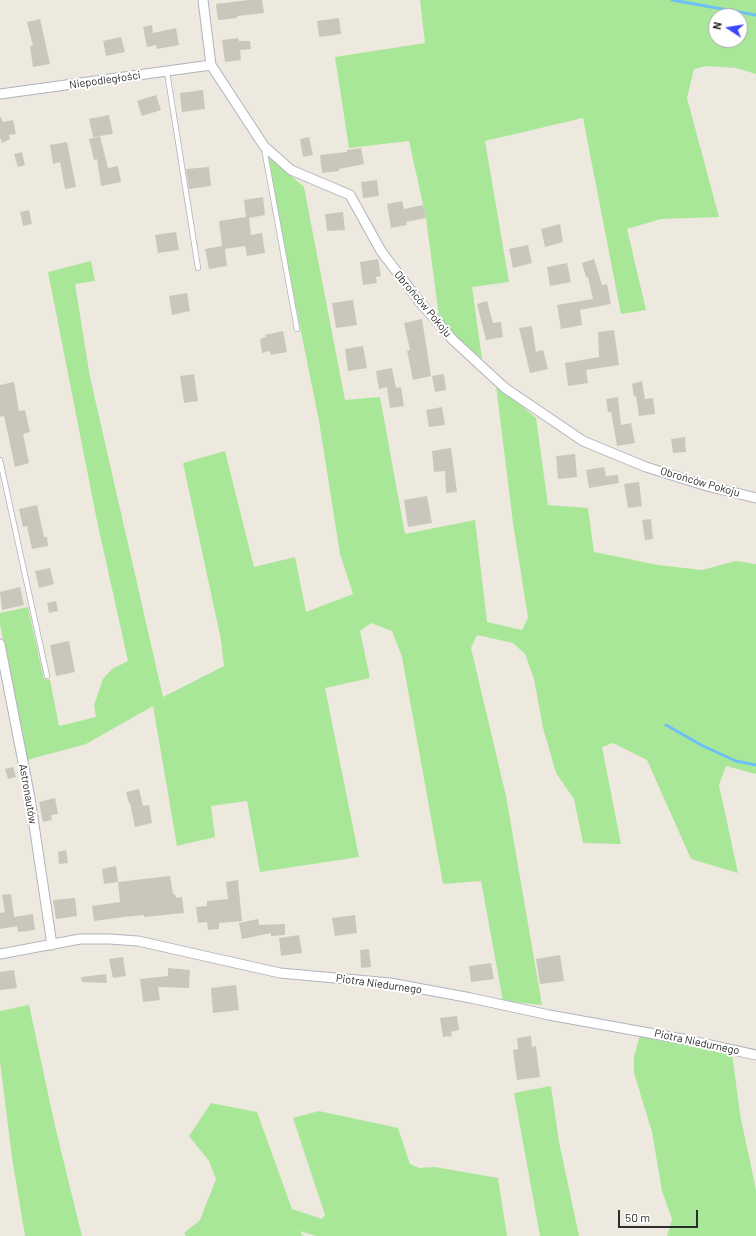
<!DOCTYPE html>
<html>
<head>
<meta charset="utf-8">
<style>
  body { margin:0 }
  #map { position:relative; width:756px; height:1236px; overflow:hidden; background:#eee9de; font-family:Barlow,sans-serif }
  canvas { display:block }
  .north { position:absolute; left:708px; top:8px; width:40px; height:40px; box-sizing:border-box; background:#fff; border:1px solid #ababab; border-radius:50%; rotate:282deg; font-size:11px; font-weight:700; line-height:16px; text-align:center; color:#2c2c2c }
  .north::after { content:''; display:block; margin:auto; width:14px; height:18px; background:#3a46ff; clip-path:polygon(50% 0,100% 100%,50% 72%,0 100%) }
  .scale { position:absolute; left:618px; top:1210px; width:80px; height:18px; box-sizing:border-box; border:2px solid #2c2c2c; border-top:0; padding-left:5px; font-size:12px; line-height:14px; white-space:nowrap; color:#2c2c2c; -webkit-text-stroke:3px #fff; paint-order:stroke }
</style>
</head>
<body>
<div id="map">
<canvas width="756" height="1236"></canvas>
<div class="north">N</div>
<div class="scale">50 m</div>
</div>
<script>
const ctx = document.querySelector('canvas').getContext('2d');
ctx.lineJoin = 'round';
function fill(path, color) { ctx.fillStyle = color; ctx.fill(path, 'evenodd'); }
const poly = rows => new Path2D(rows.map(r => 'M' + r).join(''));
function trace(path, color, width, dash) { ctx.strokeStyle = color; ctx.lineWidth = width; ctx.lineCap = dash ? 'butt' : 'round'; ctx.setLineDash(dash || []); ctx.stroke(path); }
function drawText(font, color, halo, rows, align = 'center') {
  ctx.font = font + ' Barlow,sans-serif'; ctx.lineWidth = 4; ctx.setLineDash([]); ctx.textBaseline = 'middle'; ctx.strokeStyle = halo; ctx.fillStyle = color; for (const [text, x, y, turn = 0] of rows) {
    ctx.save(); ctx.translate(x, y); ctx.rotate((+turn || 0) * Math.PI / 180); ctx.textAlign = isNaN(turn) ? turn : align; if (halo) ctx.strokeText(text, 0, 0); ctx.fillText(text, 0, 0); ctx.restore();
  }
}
fill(poly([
  [420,0,756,0,756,74,736,68,706,66,694,69,687,98,719,217,661,219,627,229,646,310,621,314,583,118,485,141,509,282,472,287,482,359,459,340,439,317,426,218,409,141,349,148,335,57,425,43],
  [716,16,740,16,740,40,716,40],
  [265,153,304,187,345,400,380,397,405,534,475,520,487,622,522,630,528,618,513,523,496,385,536,418,548,505,588,508,594,552,658,565,702,570,736,561,756,564,756,774,726,766,719,785,738,873,691,859,647,760,613,743,602,747,621,844,583,843,574,799,556,773,543,728,534,679,525,654,513,643,477,635,471,648,506,796,542,1005,503,1001,481,881,443,884,402,657,392,631,371,623,360,631,370,678,325,688,359,857,260,872,247,801,211,806,215,837,177,846,153,706,86,744,27,760,0,624,0,613,28,607,44,679,50,680,59,726,96,717,94,705,103,679,112,669,128,661,97,521,48,272,91,261,95,281,75,284,90,377,163,697,224,666,221,640,183,463,225,451,254,567,295,557,306,612,353,594,340,554,319,421],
  [29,1005,55,1126,82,1236,25,1236,12,1158,0,1061,0,1011],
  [640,1035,732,1053,740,1114,756,1190,756,1236,667,1236,672,1219,662,1191,652,1132,634,1073,634,1057],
  [551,1086,559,1142,579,1236,540,1236,514,1093],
  [211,1103,257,1112,292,1209,322,1219,325,1215,293,1118,319,1111,398,1128,410,1164,419,1168,435,1167,498,1178,507,1236,316,1236,300,1231,303,1236,186,1236,184,1233,200,1220,216,1179,209,1161,189,1136]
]), '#a9e798');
trace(poly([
  [672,0,756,15],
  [666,725,703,746,736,761,756,765]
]), '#6cc0f5', 3);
fill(poly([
  [249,0,262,0,264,13,237,16,237,18,218,20,216,4],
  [339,18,341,34,319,37,317,21],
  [40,19,50,64,33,67,30,46,33,46,27,22],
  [152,25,153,33,176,28,179,45,157,49,156,45,147,47,143,27],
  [121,37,125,52,106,56,103,41],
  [238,38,239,41,250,41,251,49,240,50,241,60,225,62,222,40],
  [203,90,205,109,182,112,180,93],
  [156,95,161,110,142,116,137,101],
  [109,115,113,134,93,137,89,119],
  [0,116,3,122,13,120,16,134,9,135,10,139,2,143,0,137],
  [100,136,108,168,118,166,121,182,101,186,97,159,94,160,89,139],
  [309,137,313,155,303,157,300,139],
  [67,142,76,187,65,189,60,162,53,164,50,145],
  [361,148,364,164,339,169,339,171,322,173,320,155,347,152,347,150],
  [22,152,25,165,18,167,14,154],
  [209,167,211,186,189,189,186,169],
  [377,180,379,196,363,198,361,182],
  [263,197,265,215,249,218,251,235,262,233,265,253,247,256,245,246,225,249,227,266,209,269,205,249,222,246,219,221,246,217,244,200],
  [402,201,404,209,423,205,426,218,406,222,407,225,391,228,387,204],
  [29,210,32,224,23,226,20,212],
  [343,212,345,230,327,231,325,214],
  [560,224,563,242,545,247,541,229],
  [176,232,179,250,158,253,155,235],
  [528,245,532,263,513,268,509,249],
  [378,259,381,276,376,277,377,283,363,285,360,262],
  [594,259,602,285,607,284,611,304,580,310,582,325,561,329,557,305,593,299,588,277,586,277,582,263],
  [567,263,571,282,550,286,547,267],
  [187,293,190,311,172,315,169,296],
  [353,300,357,325,336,328,332,303],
  [487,301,493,323,501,322,503,337,486,340,477,304],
  [422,319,431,376,413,380,407,351,410,350,404,323],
  [532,326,536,352,543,350,548,369,530,373,519,328],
  [614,330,619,365,586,370,588,383,568,386,565,363,599,357,598,332],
  [283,331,287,352,271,355,270,351,262,353,260,339,266,337,265,335],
  [363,346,367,368,348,371,345,349],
  [392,368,396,388,401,387,404,406,390,408,387,387,379,389,376,371],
  [194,374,198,401,184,403,180,376],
  [444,374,446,390,435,392,432,376],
  [642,381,645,399,653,398,655,414,639,416,636,396,634,397,632,384],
  [14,382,19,411,25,410,30,432,23,434,29,463,15,467,4,416,0,417,0,385],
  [618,397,621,425,631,423,635,443,617,446,611,412,608,412,606,399],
  [442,407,445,425,429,427,426,410],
  [685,437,686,452,673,453,671,439],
  [451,448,457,492,446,493,445,471,434,472,432,451],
  [575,454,577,477,558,479,556,456],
  [604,467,606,476,618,475,619,483,589,488,586,470],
  [639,482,642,506,628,508,624,484],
  [427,496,432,523,408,527,404,500],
  [37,505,44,537,47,537,48,546,32,549,27,526,23,527,19,509],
  [651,519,653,539,645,540,642,520],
  [50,568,54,584,39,588,35,571],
  [20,587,24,605,2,610,0,592],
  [56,601,58,611,49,613,47,603],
  [69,641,75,672,56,676,50,645],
  [13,767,16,777,8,779,5,769],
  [139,789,143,806,149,805,152,823,135,827,130,803,129,803,126,792],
  [55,798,58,814,51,815,52,820,43,822,39,802],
  [66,850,68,863,59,864,58,852],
  [116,866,118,882,104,884,102,869],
  [170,876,173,894,175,894,176,898,182,897,184,913,144,917,144,915,124,917,94,921,92,906,120,902,118,882],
  [238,880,242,921,219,923,219,929,208,930,207,922,198,923,196,907,207,906,207,901,228,899,226,882],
  [11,894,14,917,33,914,35,930,18,932,17,926,0,929,0,913,5,912,2,895],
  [75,898,77,916,56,919,53,900],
  [355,915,357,933,335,936,332,918],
  [258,919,259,925,285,924,285,935,271,936,271,933,242,939,239,923],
  [299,935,302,953,281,956,279,938],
  [369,949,371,967,361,968,360,950],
  [560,955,564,981,540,984,536,959],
  [123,957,126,976,113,978,109,959],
  [491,963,494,979,471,982,469,966],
  [168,968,190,970,189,988,158,987,160,1000,143,1002,140,979,168,976],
  [14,970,17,988,0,990,0,972],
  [106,974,107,983,82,982,81,977],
  [236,985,239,1010,213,1013,211,988],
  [457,1016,459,1030,451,1032,452,1036,443,1037,440,1018],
  [531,1036,532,1047,536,1046,540,1077,517,1080,513,1050,518,1049,517,1038]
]), '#c9c7bc');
const service = poly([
  [167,72,198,268],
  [264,148,297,329],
  [0,460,47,676]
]);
const minor = poly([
  [203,0,211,65,264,146,291,170,350,195,381,251,419,301,453,340,505,388,583,441,646,467,707,486,756,498],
  [0,94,211,65],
  [0,644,30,798,52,945],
  [0,954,80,939,109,939,138,941,280,973,390,983,471,998,549,1015,688,1040,756,1055]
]);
trace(service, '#b2b2c0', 6);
trace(minor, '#b2b2c0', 11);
trace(service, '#fff', 4.5);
trace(minor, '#fff', 9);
drawText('11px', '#2c2c2c', '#fff', [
  ["Niepodległości",105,80,-8],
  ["Obrońców Pokoju",423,304,50],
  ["Obrońców Pokoju",700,482,16],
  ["Astronautów",28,794,80],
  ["Piotra Niedurnego",379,984,8],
  ["Piotra Niedurnego",697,1042,12]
]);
</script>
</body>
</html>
